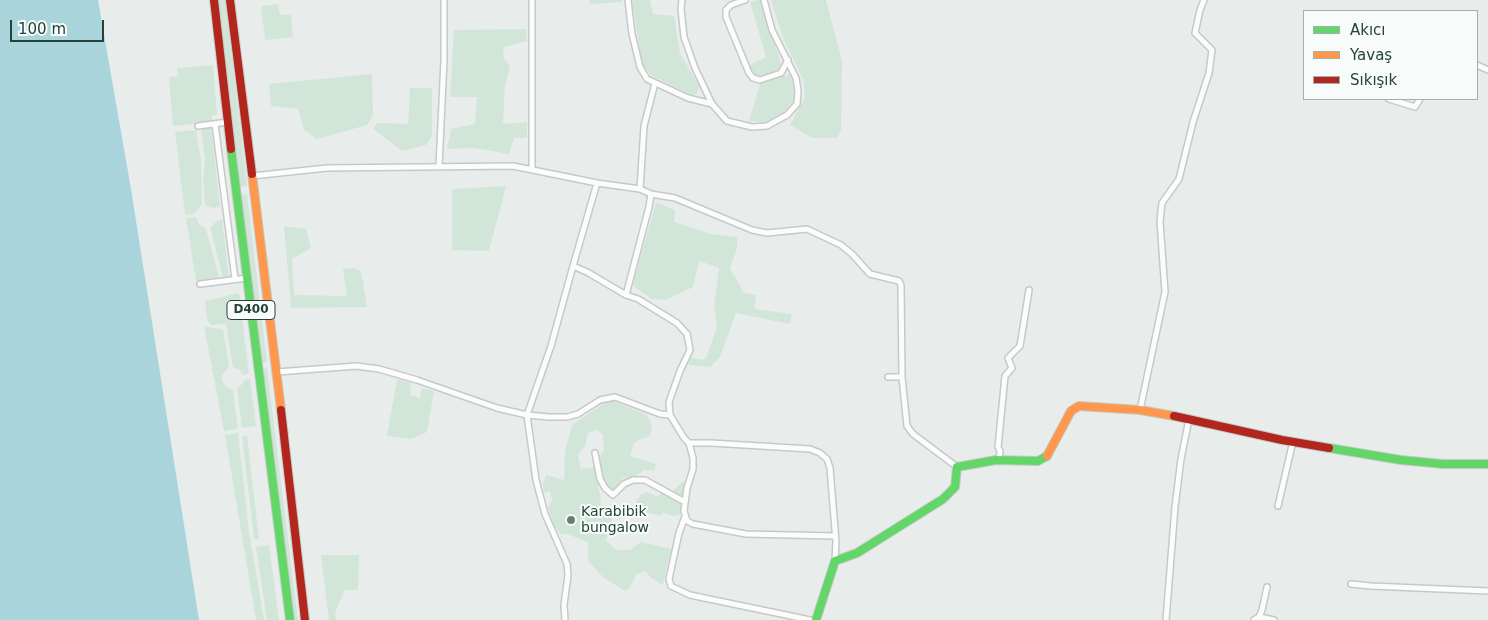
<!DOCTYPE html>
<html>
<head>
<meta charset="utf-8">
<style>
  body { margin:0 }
  #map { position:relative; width:1488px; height:620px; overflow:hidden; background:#e8edeb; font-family:"DejaVu Sans",sans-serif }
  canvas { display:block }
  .legend { position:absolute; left:1303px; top:10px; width:175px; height:90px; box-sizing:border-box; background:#f7fbf9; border:1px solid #a3b1ad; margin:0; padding:6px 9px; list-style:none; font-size:15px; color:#24423a }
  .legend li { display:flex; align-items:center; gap:10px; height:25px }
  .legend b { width:25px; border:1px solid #a3b1ad }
  .scale { position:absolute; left:10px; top:20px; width:94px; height:22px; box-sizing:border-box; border:2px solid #24423a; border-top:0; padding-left:6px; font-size:15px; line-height:18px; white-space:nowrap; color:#24423a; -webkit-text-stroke:4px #f7fbf9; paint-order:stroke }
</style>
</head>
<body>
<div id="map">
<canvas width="1488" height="620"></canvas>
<ul class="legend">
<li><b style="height:6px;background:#63d668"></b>Akıcı</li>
<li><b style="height:6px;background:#ff974d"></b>Yavaş</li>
<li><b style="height:6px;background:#b3261e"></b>Sıkışık</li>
</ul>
<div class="scale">100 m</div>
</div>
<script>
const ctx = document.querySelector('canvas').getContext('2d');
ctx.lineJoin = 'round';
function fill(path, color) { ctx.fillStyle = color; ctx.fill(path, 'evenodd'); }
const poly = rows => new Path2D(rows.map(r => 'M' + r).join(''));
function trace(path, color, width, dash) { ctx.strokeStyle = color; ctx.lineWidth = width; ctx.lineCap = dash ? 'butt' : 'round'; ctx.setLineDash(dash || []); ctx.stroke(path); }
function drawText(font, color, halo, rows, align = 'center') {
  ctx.font = font + ' "DejaVu Sans",sans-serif'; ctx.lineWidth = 4; ctx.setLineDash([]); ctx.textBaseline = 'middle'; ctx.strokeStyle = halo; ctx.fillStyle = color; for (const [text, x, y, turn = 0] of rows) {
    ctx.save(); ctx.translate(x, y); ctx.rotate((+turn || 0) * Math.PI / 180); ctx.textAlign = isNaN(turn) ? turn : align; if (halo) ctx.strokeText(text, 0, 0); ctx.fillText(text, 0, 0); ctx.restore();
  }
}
fill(poly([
  [218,0,225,0,247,186,240,187],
  [589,0,622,0,622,2,591,4],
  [632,0,650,0,653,14,674,16,680,53,699,86,697,94,692,95,651,75,642,64],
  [757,0,761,0,781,64,778,70,758,77,753,74,748,66,766,57,750,2],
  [771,0,826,0,842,61,841,130,837,138,812,138,790,125,805,97,803,79,783,38],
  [278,4,280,15,291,14,293,37,265,40,261,6],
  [526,29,527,41,504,47,503,57,510,66,505,85,503,124,527,122,527,138,514,138,509,154,474,148,447,149,451,129,475,124,477,97,450,97,454,30],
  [213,65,217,115,212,115,212,122,173,126,169,77,178,76,177,68],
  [372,74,373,115,367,125,317,139,304,130,298,109,271,106,269,84],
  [791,74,794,91,793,101,783,113,766,122,749,121,760,84],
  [410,88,432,88,432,136,426,145,402,151,373,129,377,123,408,124],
  [211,127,220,207,212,208,205,205,203,181,205,160,201,129],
  [196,130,201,159,202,203,200,207,194,214,185,215,175,132],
  [506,186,489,251,452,250,452,189],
  [247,194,267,362,261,363,241,195],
  [656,202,675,210,674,222,711,234,737,237,737,248,730,268,744,293,756,295,754,309,792,314,790,324,736,313,720,357,710,367,688,365,691,357,702,360,707,357,717,326,714,306,719,268,699,261,693,287,666,300,652,299,636,288,633,284],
  [196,217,199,224,206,229,219,277,196,281,186,218],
  [222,219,229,277,223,278,210,227,217,221],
  [284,226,306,229,311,248,292,259,294,295,347,296,343,269,354,268,361,271,367,307,291,308],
  [239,293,249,374,243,375,240,370,233,367,226,325,223,324,212,325,208,322,205,301],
  [204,326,223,330,229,367,222,375,222,381,227,387,233,390,238,429,224,431],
  [267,368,298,620,293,620,262,369],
  [250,379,256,426,242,428,237,389,243,383,244,380],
  [397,379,411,383,410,395,420,398,422,388,434,391,427,432,411,439,387,436],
  [613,401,647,415,652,426,650,436,639,440,634,444,630,456,656,464,654,471,644,470,634,477,623,478,618,487,613,490,607,487,602,478,600,456,604,450,603,434,596,430,588,433,585,446,578,455,581,469,595,467,601,501,599,511,612,510,613,513,611,527,606,540,616,550,630,550,641,542,671,549,663,585,651,578,645,571,636,575,629,589,625,591,604,578,588,561,588,542,567,534,561,534,555,527,548,508,552,501,550,491,544,493,543,484,546,475,564,480,565,451,572,425,605,402],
  [238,433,249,532,264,620,256,620,225,435],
  [247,435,259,539,254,539,242,436],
  [683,481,685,483,680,514,675,516,663,513,661,516,631,509,641,494,648,492,658,497,662,493,668,496],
  [269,545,279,620,267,620,256,547],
  [321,555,359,555,358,590,345,590,335,612,336,620,329,620]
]), '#d1e6d8');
fill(poly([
  [0,0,98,0,131,189,199,620,0,620]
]), '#a9d4db');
const street = poly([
  [532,0,532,170],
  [628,0,632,34,640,67,647,79,688,98,712,104],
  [682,0,681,9,684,37,695,68,712,104,727,121,752,127,767,126,787,115,797,104,798,91,796,78,772,30,764,0],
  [745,0,731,5,726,10,726,17,749,73,753,78,760,80,781,73,788,60],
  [1477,65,1488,70],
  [1389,99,1415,107,1420,99],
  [215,124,235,279],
  [198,126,228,122],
  [439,166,444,60,444,0],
  [252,176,327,168,513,166,597,183,640,189,651,194,649,207,626,295],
  [640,189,644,126,655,83],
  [651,194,675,198,752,230,767,233,807,229,841,245,852,254,870,274,899,281,901,285,902,377,907,426,913,434,957,467],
  [573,266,597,183],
  [200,284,247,278],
  [277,372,356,366,379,369,417,380,497,408,527,415,549,417,567,417,578,414,600,400,615,397,660,414,670,415,684,438,689,443,711,443,810,449,820,453,827,459,830,468,836,542,835,561],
  [888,377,902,377],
  [1140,410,1165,292,1160,221,1162,203,1179,179,1193,122,1209,73,1212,50,1195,33,1200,10,1204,0],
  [689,443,693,458,693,469,687,488,684,511,687,521,693,524,746,534,835,536],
  [595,453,600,479,605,488,613,495,624,484,633,480,645,480,685,502],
  [999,460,1000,451,998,447,1005,376,1012,368,1008,358,1020,346,1029,290],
  [1278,506,1293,441],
  [685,517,679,533,669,579,671,586,690,595,810,620],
  [1351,584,1371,586,1488,591],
  [1259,617,1262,610,1267,587],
  [565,620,564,605,568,575,567,564,545,514,536,480,527,415,551,346,573,266,587,272,626,295,638,299,677,323,687,334,690,350,680,371,669,402,670,415],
  [1166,620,1175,507,1181,459,1189,419],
  [1254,620,1259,617,1274,620]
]);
const fast = poly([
  [231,149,290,620],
  [1329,448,1401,460,1443,464,1488,464],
  [816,620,835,561,857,553,943,499,955,487,957,467,996,460,1038,461,1047,456]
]);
const slow = poly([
  [252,174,281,410],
  [1047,456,1071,411,1079,406,1140,410,1174,416]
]);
const jam = poly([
  [214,0,231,149],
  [230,0,252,174],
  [281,410,305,620],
  [1174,416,1282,440,1329,448]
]);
trace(street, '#c5cac8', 8);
trace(fast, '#c3cbc8', 10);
trace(slow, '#c3cbc8', 10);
trace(jam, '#c3cbc8', 10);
trace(street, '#fcfcfc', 5);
trace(fast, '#63d668', 8);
trace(slow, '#ff974d', 8);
trace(jam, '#b3261e', 8);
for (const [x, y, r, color] of [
  [571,520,5,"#697e78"]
]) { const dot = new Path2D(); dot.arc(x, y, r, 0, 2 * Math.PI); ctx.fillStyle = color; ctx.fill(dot); trace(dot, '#f7fbf9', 2); }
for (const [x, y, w] of [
  [251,310,48]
]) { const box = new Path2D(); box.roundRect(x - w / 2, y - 9.5, w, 19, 4); ctx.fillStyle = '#f7fbf9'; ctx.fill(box); trace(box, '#24423a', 1); }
drawText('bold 12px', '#24423a', null, [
  ["D400",251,310]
]);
drawText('14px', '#24423a', '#f7fbf9', [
  ["Karabibik",581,512],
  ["bungalow",581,528]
], 'left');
</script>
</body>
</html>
